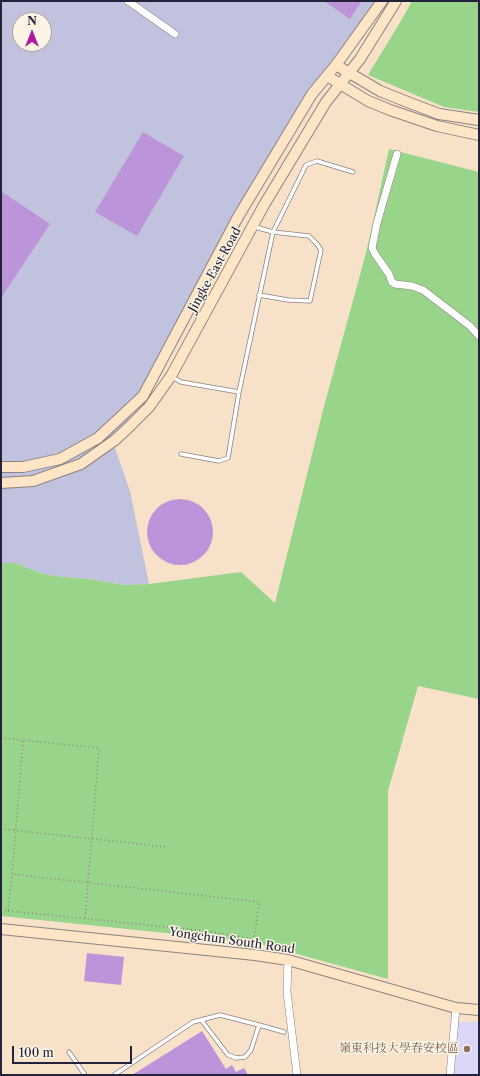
<!DOCTYPE html>
<html>
<head>
<meta charset="utf-8">
<style>
  body { margin:0 }
  #map { position:relative; width:480px; height:1076px; overflow:hidden; background:#f7e2c9; font-family:"Libre Caslon Text",serif }
  canvas { display:block }
  .frame { position:absolute; inset:0; border:2px solid #22223b; pointer-events:none }
  .north { position:absolute; left:12px; top:12px; width:40px; height:40px; box-sizing:border-box; background:#fcf5e5; border:1px solid #a5a1a1; border-radius:50%; rotate:0deg; font-size:11px; font-weight:700; line-height:16px; text-align:center; color:#22223b }
  .north::after { content:''; display:block; margin:auto; width:14px; height:18px; background:#b5179e; clip-path:polygon(50% 0,100% 100%,50% 72%,0 100%) }
  .scale { position:absolute; left:12px; top:1046px; width:120px; height:18px; box-sizing:border-box; border:2px solid #22223b; border-top:0; padding-left:5px; font-size:12px; line-height:14px; white-space:nowrap; color:#22223b; -webkit-text-stroke:3px #fcf5e5; paint-order:stroke }
</style>
</head>
<body>
<div id="map">
<canvas width="480" height="1076"></canvas>
<div class="frame"></div>
<div class="north">N</div>
<div class="scale">100 m</div>
</div>
<script>
const ctx = document.querySelector('canvas').getContext('2d');
ctx.lineJoin = 'round';
function fill(path, color) { ctx.fillStyle = color; ctx.fill(path, 'evenodd'); }
const poly = rows => new Path2D(rows.map(r => 'M' + r).join(''));
function trace(path, color, width, dash) { ctx.strokeStyle = color; ctx.lineWidth = width; ctx.lineCap = dash ? 'butt' : 'round'; ctx.setLineDash(dash || []); ctx.stroke(path); }
function drawText(font, color, halo, rows, align = 'center') {
  ctx.font = font + ' "Libre Caslon Text","Noto Serif TC",serif'; ctx.lineWidth = 3; ctx.setLineDash([]); ctx.textBaseline = 'middle'; ctx.strokeStyle = halo; ctx.fillStyle = color; for (const [text, x, y, turn = 0] of rows) {
    ctx.save(); ctx.translate(x, y); ctx.rotate((+turn || 0) * Math.PI / 180); ctx.textAlign = isNaN(turn) ? turn : align; if (halo) ctx.strokeText(text, 0, 0); ctx.fillText(text, 0, 0); ctx.restore();
  }
}
fill(poly([
  [457,1022,479,1022,479,1075,452,1075]
]), '#dbd6f7');
fill(poly([
  [1,1,381,1,286,136,140,405,123,426,111,437,130,491,149,584,125,585,88,579,65,577,43,574,15,563,1,563],
  [20,20,44,20,44,44,20,44]
]), '#c1c2dd');
fill(poly([
  [412,1,479,1,479,112,444,107,368,75,405,14],
  [389,149,479,172,479,699,418,686,388,791,388,979,253,942,1,916,1,563,15,563,43,574,65,577,88,579,125,585,149,584,241,572,275,603,323,410,366,253]
]), '#98d58a');
fill(poly([
  [324,1,362,1,350,19],
  [143,132,184,156,137,236,95,212],
  [1,191,50,224,1,298],
  '147 532a33 33 0 1 1 66 0a33 33 0 1 1-66 0Z',
  [87,953,124,957,121,985,84,981],
  [202,1031,226,1069,232,1065,236,1072,244,1068,248,1075,132,1075]
]), '#bc94da');
const lane = poly([
  [255,227,273,232,309,236,317,244,321,250,310,301,288,300,259,295],
  [172,377,181,382,239,392],
  [181,454,219,461,228,458,239,392,273,232,306,165,317,161,353,172],
  [202,1021,228,1055,236,1058,245,1057,251,1050,259,1025],
  [69,1052,85,1075],
  [114,1075,193,1022,220,1015,259,1025,284,1032]
]);
const street = poly([
  [128,1,175,34],
  [397,154,377,223,372,248,375,254,389,274,392,282,395,284,412,286,423,290,470,326,479,336],
  [288,960,287,992,297,1075],
  [450,1075,456,1008]
]);
const secondary = poly([
  [336,65,380,91,410,103,439,114,479,120],
  [327,76,368,101,390,110,437,126,479,135],
  [1,467,23,467,60,459,98,438,143,396,238,217,312,94,336,65,382,1],
  [1,483,33,481,81,464,115,440,128,428,149,407,171,376,264,205,326,102,360,59,396,1],
  [1,929,255,955,288,960,456,1008,479,1010]
]);
trace(lane, '#8c8282', 5);
trace(street, '#8c8282', 8);
trace(secondary, '#8c8282', 12);
trace(poly([
  [1,738,99,748,85,919],
  [23,741,12,874,259,902,254,939,254,947],
  [1,829,167,847],
  [1,911,8,911,12,874],
  [8,911,208,931,254,939]
]), '#8c8282', 1.5, [1, 3]);
trace(lane, '#fff', 3.5);
trace(street, '#fff', 7);
trace(secondary, '#fde5c5', 10);
for (const [x, y, r, color] of [
  [467,1049,4,"#8d6e63"]
]) { const dot = new Path2D(); dot.arc(x, y, r, 0, 2 * Math.PI); ctx.fillStyle = color; ctx.fill(dot); trace(dot, '#fcf5e5', 1.5); }
drawText('12px', '#22223b', '#fcf5e5', [
  ["Jingke East Road",215,270,-61],
  ["Yongchun South Road",232,941,8]
]);
drawText('12px', '#785e54', '#fcf5e5', [
  ["嶺東科技大學春安校區",459,1049]
], 'right');
</script>
</body>
</html>
